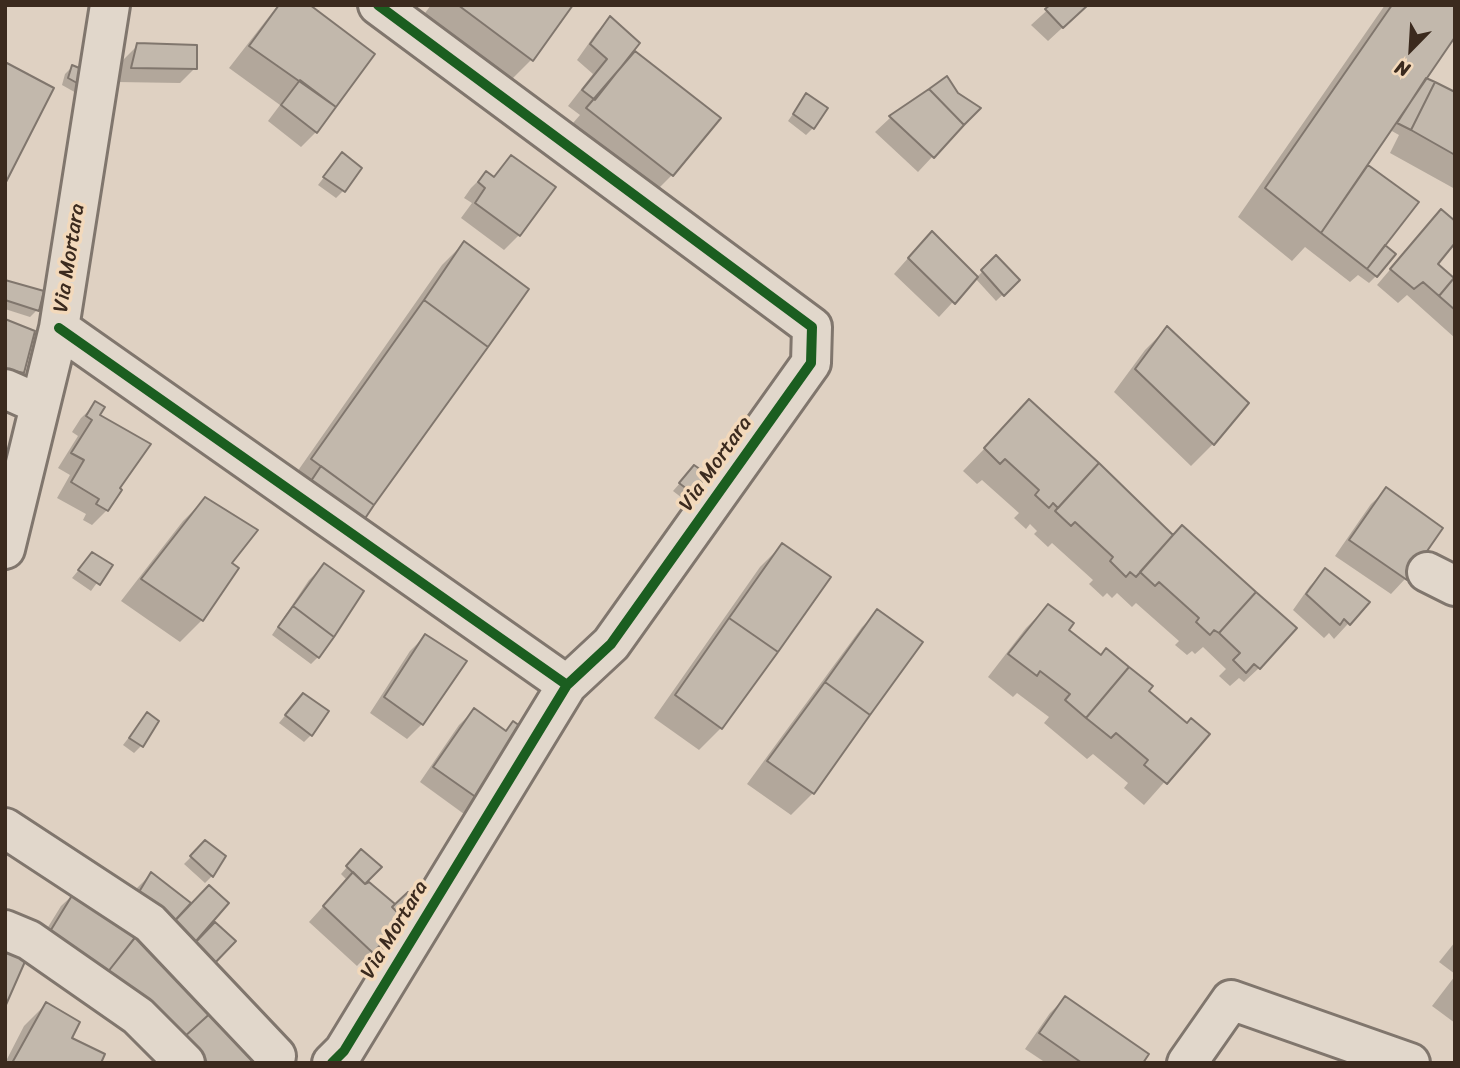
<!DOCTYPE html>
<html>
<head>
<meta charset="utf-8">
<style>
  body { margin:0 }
  #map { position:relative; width:1460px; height:1068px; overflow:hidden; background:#dfd1c2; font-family:Sriracha,sans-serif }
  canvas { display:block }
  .frame { position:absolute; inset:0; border:7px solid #3b2a1e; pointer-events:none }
  .north { position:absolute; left:1376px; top:14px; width:70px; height:70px; -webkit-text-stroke:5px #f3d9bb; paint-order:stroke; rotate:204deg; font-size:19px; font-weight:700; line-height:28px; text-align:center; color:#3b2a1e }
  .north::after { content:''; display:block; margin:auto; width:24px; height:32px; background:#3b2a1e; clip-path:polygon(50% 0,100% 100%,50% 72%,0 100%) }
</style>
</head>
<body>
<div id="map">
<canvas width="1460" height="1068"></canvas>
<div class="frame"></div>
<div class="north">N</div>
</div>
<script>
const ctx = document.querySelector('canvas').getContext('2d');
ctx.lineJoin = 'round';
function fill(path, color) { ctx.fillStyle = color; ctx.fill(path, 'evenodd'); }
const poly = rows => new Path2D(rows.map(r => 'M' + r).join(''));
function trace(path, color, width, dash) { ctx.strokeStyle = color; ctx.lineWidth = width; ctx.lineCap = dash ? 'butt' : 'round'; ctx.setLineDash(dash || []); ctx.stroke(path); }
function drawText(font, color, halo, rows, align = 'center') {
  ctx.font = font + ' Sriracha,sans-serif'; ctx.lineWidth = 7; ctx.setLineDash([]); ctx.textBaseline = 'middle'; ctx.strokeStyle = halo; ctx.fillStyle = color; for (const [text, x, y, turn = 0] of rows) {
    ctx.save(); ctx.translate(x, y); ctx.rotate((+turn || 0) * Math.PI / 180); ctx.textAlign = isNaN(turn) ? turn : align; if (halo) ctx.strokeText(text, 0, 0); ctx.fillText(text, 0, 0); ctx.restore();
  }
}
fill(poly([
  [278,5,307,5,373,55,316,132,301,147,268,121,280,105,229,68],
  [431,5,571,5,531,60,509,82,422,17],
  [1053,5,1087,5,1048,41,1031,25],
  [1385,5,1455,5,1424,79,1455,94,1455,189,1390,153,1399,135,1390,130,1361,171,1363,173,1368,167,1383,245,1376,276,1369,283,1358,275,1350,282,1305,247,1292,261,1238,217],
  [610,18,620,65,672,175,650,197,566,131,580,115,568,106,593,74,577,60,596,33],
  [138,45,195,68,180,83,117,82,123,60],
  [72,67,84,87,78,94,62,85,65,74],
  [947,79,957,94,978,108,918,172,875,132,890,118],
  [806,95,813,128,806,135,788,121],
  [342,154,343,191,336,198,318,185],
  [511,157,519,235,504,250,461,218,472,203,464,198,471,188,486,173,492,178],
  [1427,226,1436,264,1455,281,1455,338,1407,295,1398,303,1377,285],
  [464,243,360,522,290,482,442,265],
  [917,248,976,278,996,258,1018,280,996,301,975,278,939,317,894,274],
  [5,282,37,310,30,317,5,309],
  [1167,328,1213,444,1191,466,1114,392,1145,350],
  [1029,402,1173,537,1259,668,1244,682,1239,678,1230,686,1219,676,1226,669,1203,647,1195,654,1192,651,1187,655,1175,645,1179,641,1136,603,1132,607,1117,593,1112,598,1107,593,1103,597,1089,584,1093,580,1052,543,1048,547,1034,534,1037,531,1030,524,1026,529,1014,518,1019,513,982,480,977,484,963,471],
  [96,404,120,490,107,510,92,525,83,520,86,514,57,498,70,475,58,468,78,436,72,432,81,418],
  [694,467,695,508,673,491],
  [1386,490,1440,529,1405,579,1391,594,1335,556,1371,504],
  [205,499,202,620,180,642,121,601,183,521],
  [782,545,721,728,699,750,654,718,760,567],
  [92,554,110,565,91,591,72,578],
  [324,565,318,657,311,664,272,635,309,580],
  [1325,571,1368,602,1334,639,1329,633,1324,638,1293,610,1310,586],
  [1048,606,1066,631,1186,725,1207,734,1144,805,1124,788,1128,783,1093,754,1087,759,1044,723,1049,717,1017,693,1013,697,988,677,1026,628],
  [877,612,920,643,813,793,791,815,747,784,862,627],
  [425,636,465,661,422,724,407,739,370,713,410,651],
  [296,702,311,735,304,742,279,723],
  [474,710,505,732,514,723,479,799,464,814,420,782,459,725],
  [147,714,141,746,134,753,123,745],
  [205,843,212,876,205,883,184,864],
  [355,858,358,889,385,911,404,932,396,925,357,966,309,922,347,880,341,874],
  [151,874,191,905,190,945,203,973,264,1063,180,1063,32,953,61,906,76,892,119,918,136,889],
  [1455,942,1455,974,1439,962],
  [1455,976,1455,1023,1432,1006],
  [1065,998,1141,1063,1046,1063,1025,1049,1050,1013],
  [46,1004,70,1039,99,1063,5,1063,24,1026]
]), '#0003');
const building = poly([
  [279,5,310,5,375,54,336,107,249,46,279,5],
  [458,5,573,5,533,61,458,5],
  [1050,5,1088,5,1063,28,1045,9,1050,5],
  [1392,5,1455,5,1455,37,1321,233,1265,188,1392,5],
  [610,16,640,43,595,100,582,90,607,59,590,44,610,16],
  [137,43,197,45,197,69,131,68,137,43],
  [635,51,721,118,673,176,586,108,635,51],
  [5,62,54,88,5,184,5,62],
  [72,65,89,72,86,88,68,78,72,65],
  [947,76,958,93,981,108,964,125,929,89,947,76],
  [1426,78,1435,82,1411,130,1397,123,1426,78],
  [300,80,336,107,317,133,281,105,300,80],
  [1435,82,1455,92,1455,155,1411,130,1435,82],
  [929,89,964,125,934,158,889,116,929,89],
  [806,93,828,108,814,129,793,114,806,93],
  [342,152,362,168,345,192,323,177,342,152],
  [511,155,556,187,520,236,475,203,485,188,478,182,486,171,494,177,511,155],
  [1368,165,1419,202,1367,269,1321,233,1368,165],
  [1441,209,1455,221,1455,243,1438,264,1454,278,1439,296,1423,282,1414,289,1390,269,1441,209],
  [932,231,978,277,955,304,908,258,932,231],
  [464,241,529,289,488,347,424,300,464,241],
  [1385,245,1396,254,1377,277,1367,269,1385,245],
  [996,255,1020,280,1004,296,981,270,996,255],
  [1454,278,1455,279,1455,310,1439,296,1454,278],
  [5,280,44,291,39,311,5,300,5,280],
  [424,300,488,347,374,505,311,459,424,300],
  [5,319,35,331,24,373,5,369,5,319],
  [1167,326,1249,403,1214,445,1135,369,1167,326],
  [1029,399,1099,463,1058,508,1053,503,1049,508,1035,495,1039,490,1005,459,1000,464,984,448,1029,399],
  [95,401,105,407,100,415,151,444,120,488,122,490,108,511,96,504,99,499,71,482,84,460,71,453,92,420,86,416,95,401],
  [1099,463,1173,535,1136,577,1130,572,1126,577,1110,561,1113,557,1075,522,1071,526,1055,511,1099,463],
  [694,465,717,481,704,502,679,483,694,465],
  [321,466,374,505,362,523,309,484,321,466],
  [1386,487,1443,528,1407,580,1349,540,1386,487],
  [205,497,258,530,232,563,239,568,203,621,141,579,205,497],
  [1182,525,1256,592,1219,633,1214,630,1210,635,1196,622,1199,618,1159,582,1155,586,1140,572,1182,525],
  [782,543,831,577,778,652,729,618,782,543],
  [92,552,113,565,100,585,78,570,92,552],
  [324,563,364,591,334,637,293,606,324,563],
  [1325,568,1370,602,1350,625,1344,619,1340,625,1306,594,1325,568],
  [1256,592,1297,628,1260,669,1254,664,1246,673,1233,660,1240,653,1219,633,1256,592],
  [1048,604,1074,623,1069,630,1101,655,1106,648,1129,667,1086,718,1065,700,1070,694,1040,671,1037,676,1008,654,1048,604],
  [293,606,334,637,319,658,278,627,293,606],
  [877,609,923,642,870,715,825,682,877,609],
  [729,618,778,652,722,729,675,695,729,618],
  [425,634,467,661,423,725,384,697,425,634],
  [1129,667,1153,686,1149,691,1187,723,1191,718,1210,734,1167,784,1144,765,1148,760,1116,733,1111,738,1086,718,1129,667],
  [825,682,870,715,814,794,767,761,825,682],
  [303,693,329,711,312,736,285,715,303,693],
  [474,708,506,731,513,721,527,731,480,800,433,767,474,708],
  [147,712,159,721,143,747,129,738,147,712],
  [205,840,226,856,213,877,190,856,205,840],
  [361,849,382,867,365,884,346,866,361,849],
  [151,872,191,903,168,928,133,902,151,872],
  [353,872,365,884,369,882,395,904,392,907,404,919,373,953,323,906,353,872],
  [209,885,229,903,190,948,168,928,209,885],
  [76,889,142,929,107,973,46,938,76,889],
  [408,892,427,910,412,927,392,907,408,892],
  [215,922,236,941,211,967,190,948,215,922],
  [136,936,214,1010,183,1038,107,973,136,936],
  [5,948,27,957,5,1007,5,948],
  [1065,996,1149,1054,1143,1063,1082,1063,1039,1033,1065,996],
  [46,1002,80,1022,72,1038,105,1054,101,1063,12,1063,46,1002],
  [214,1010,267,1063,208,1063,183,1038,214,1010]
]);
fill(building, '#c2b8ac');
trace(building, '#80766d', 2);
const minor = poly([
  [59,328,567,685],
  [5,389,39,404],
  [5,549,59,328,110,5],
  [1427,572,1455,586],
  [5,828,150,923,276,1056],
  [5,930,29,940,138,1016,185,1063],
  [332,1063,344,1051,567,685,611,644,811,363,812,327,378,5],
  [1187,1063,1231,1000,1410,1063]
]);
trace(minor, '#80766d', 44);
trace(minor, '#e1d7cb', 38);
trace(poly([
  [59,328,567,685],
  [332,1063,344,1051,567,685,611,644,811,363,812,327,378,5]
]), '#1b5e20', 10);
drawText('21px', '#3b2a1e', '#f3d9bb', [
  ["Via Mortara",70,258,-81],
  ["Via Mortara",716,464,-55],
  ["Via Mortara",395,930,-59]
]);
</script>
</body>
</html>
